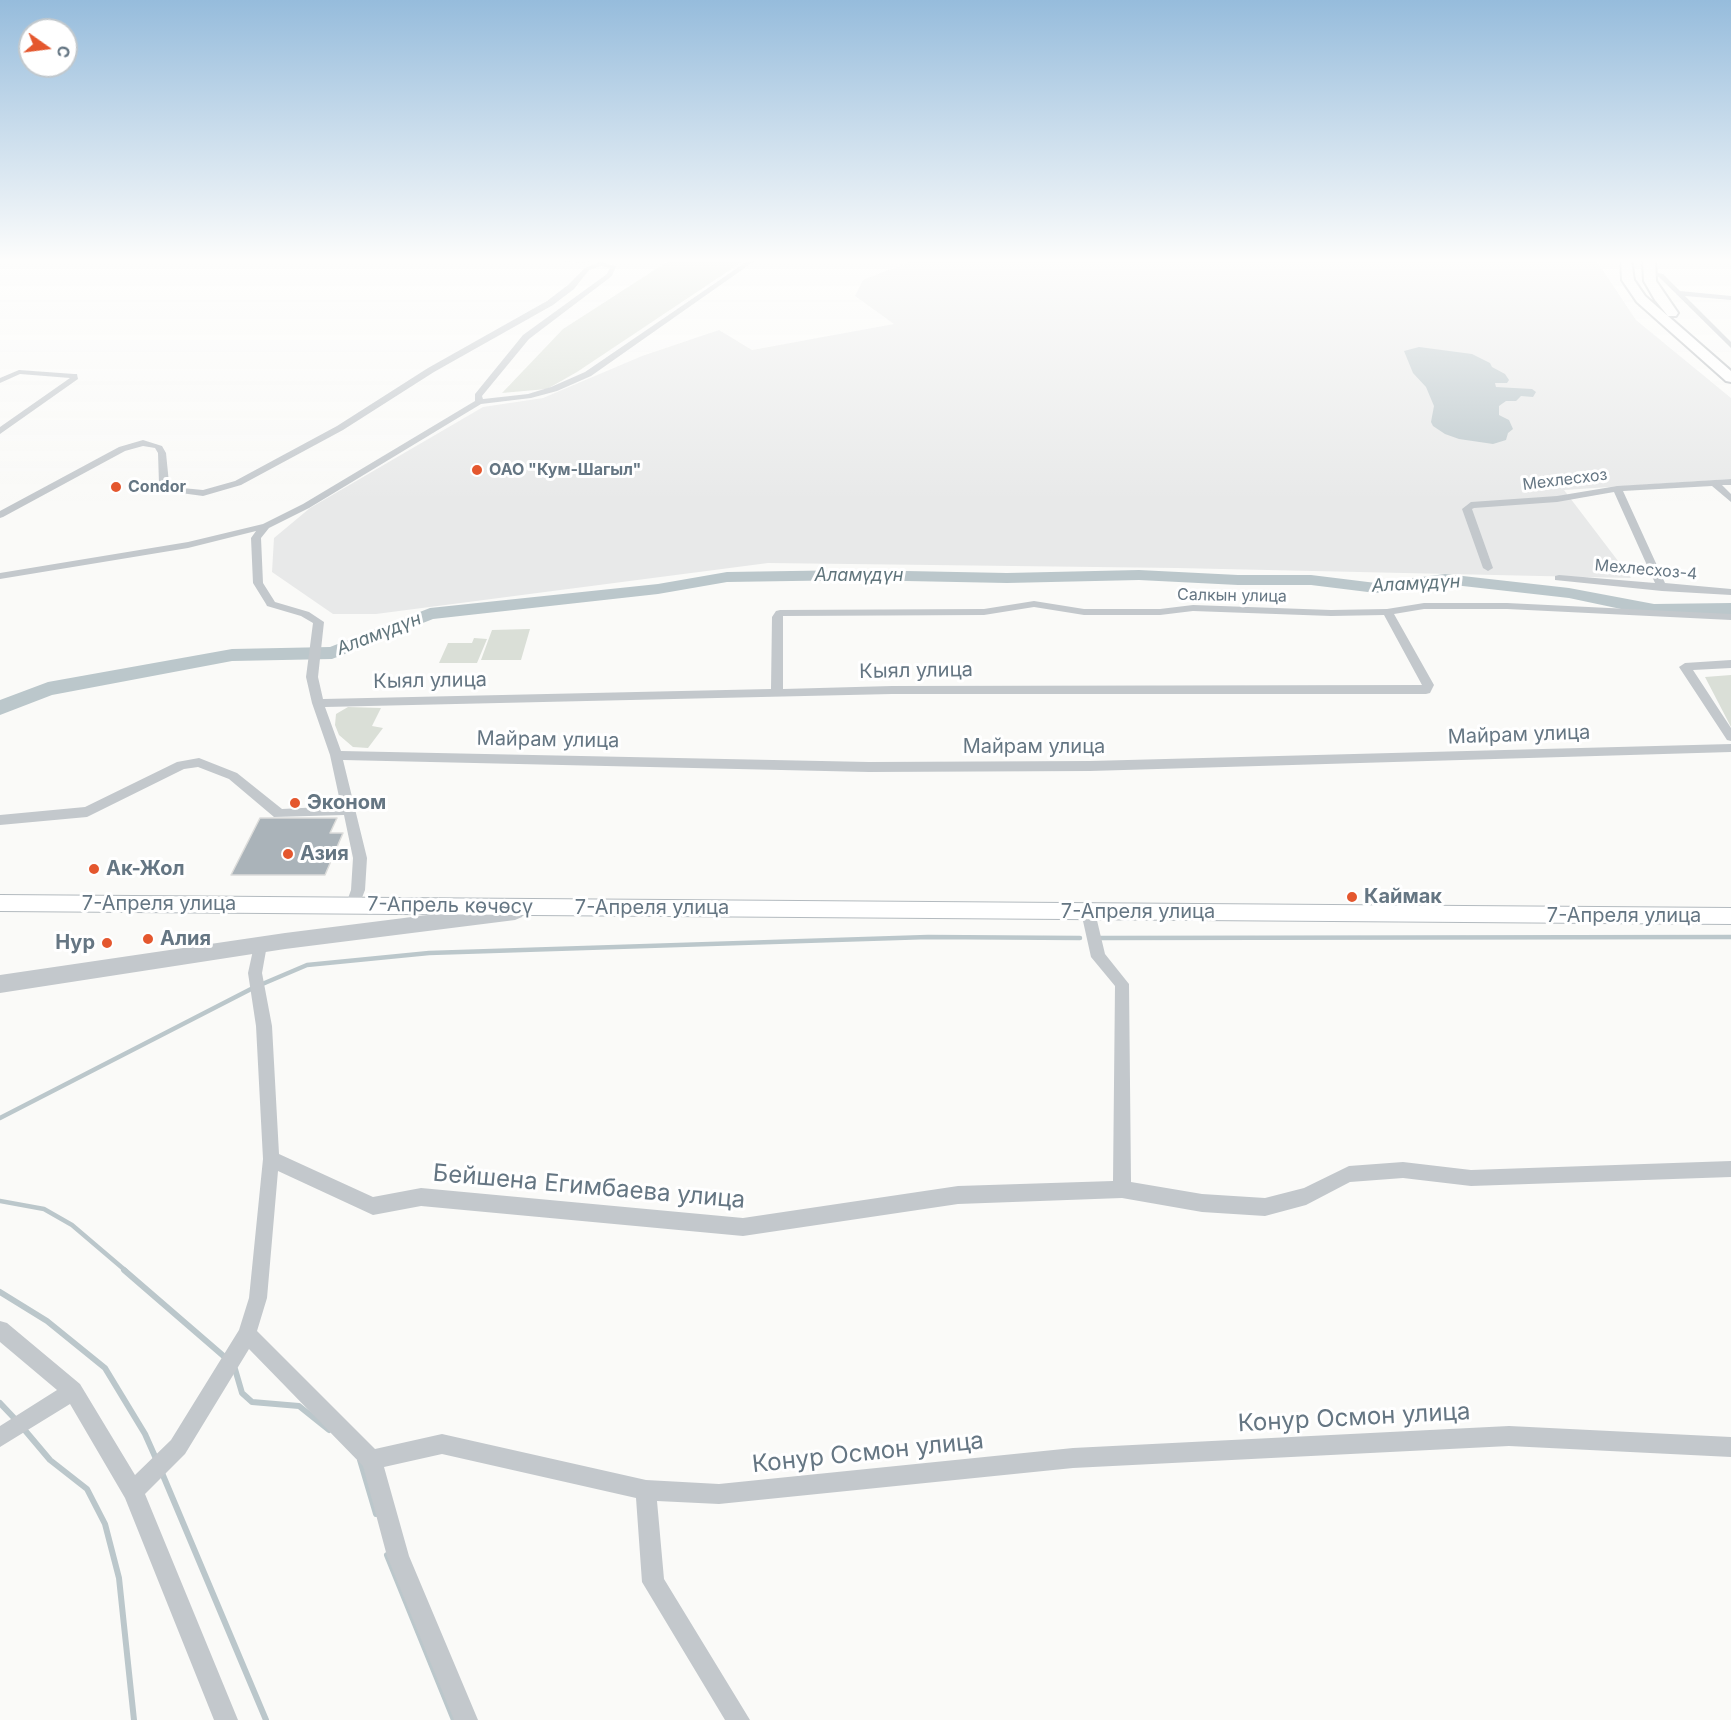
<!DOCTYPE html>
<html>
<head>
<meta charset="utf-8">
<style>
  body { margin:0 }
  #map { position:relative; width:1731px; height:1720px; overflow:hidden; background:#fafaf8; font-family:Inter,sans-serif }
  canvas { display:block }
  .north { position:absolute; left:18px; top:18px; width:60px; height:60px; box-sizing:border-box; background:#fff; border:2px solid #c1c8cd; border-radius:50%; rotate:104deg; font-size:16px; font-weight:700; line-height:24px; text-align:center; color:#657683 }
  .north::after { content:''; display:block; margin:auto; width:21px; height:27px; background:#e4572e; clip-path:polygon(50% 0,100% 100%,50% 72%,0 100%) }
</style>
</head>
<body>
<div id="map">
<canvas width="1731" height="1720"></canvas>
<div class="north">С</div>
</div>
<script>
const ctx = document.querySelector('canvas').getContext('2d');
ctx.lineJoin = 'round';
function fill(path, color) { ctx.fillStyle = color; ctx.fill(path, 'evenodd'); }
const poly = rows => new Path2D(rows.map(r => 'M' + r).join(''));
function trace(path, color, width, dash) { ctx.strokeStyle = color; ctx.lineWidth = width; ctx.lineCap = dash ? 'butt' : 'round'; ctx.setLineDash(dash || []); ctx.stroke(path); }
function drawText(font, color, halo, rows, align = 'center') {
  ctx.font = font + ' Inter,sans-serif'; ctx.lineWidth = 6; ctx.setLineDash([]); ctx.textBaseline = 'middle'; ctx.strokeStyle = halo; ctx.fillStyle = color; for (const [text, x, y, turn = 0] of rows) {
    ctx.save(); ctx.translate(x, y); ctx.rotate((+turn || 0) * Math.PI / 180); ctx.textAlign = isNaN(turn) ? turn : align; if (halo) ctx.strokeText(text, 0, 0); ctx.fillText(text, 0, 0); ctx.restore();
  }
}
fill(poly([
  [914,260,1596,260,1636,320,1731,398,1731,479,1564,490,1631,578,1177,568,768,563,376,614,333,614,272,572,274,538,310,508,483,407,543,398,642,356,719,330,752,350,894,324,855,296,863,280]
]), '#e8e9e9');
fill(poly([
  [670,260,745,260,577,372,547,389,502,393,563,329],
  [530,629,521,660,481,660,492,630],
  [474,638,487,639,477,663,439,663,448,643,472,643],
  [1731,675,1731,727,1705,677],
  [348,707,381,708,372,726,383,728,368,748,353,747,339,735,335,725,336,714]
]), '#dadfd7');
fill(poly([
  [1419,347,1472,354,1490,363,1492,367,1505,374,1509,380,1507,383,1495,383,1496,387,1532,389,1536,392,1533,397,1521,396,1516,401,1506,401,1499,406,1499,415,1509,420,1513,429,1508,433,1506,440,1493,444,1459,439,1445,434,1433,426,1431,422,1434,406,1426,387,1413,373,1404,351]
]), '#bbc7cb');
trace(poly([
  [558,260,584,262,590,260]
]), '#bbc7cb', 2);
trace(poly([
  [1100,938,1731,937],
  [260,985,307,965,429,953,928,937,1080,938],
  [0,1118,253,988],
  [0,1201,44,1209,72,1225,126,1271]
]), '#bbc7cb', 4.5);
trace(poly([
  [124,1270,227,1359],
  [0,1292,47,1321,105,1368,145,1434,157,1461],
  [235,1369,242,1393,252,1402,299,1406,329,1430],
  [0,1403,16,1420],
  [23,1428,50,1460,87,1489,105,1524,119,1578,134,1720],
  [360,1460,376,1514],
  [162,1473,266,1720],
  [387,1555,454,1720]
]), '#bbc7cb', 6);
fill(poly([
  [856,570,1007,573,1139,570,1238,575,1311,575,1376,583,1445,574,1569,588,1654,604,1731,603,1731,615,1654,616,1569,598,1445,584,1376,593,1311,585,1238,585,1139,580,1007,583,856,580,727,582,658,594,433,619,332,659,232,661,52,695,0,715,0,700,48,682,232,649,330,647,430,608,658,584,727,572,856,570]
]), '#bbc7cb');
const building = poly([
  [260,818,337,818,330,833,343,833,325,875,231,875,260,818]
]);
fill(building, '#aab3b9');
trace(building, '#dcdcda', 1.5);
const secondary = poly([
  [0,895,1731,908,1731,924,0,911,0,895]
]);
const primary = poly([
  [1621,260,1631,260,1634,280,1645,296,1731,371,1731,382,1726,381,1637,302,1622,280,1621,260],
  [1643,260,1655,260,1656,281,1678,313,1676,316,1668,316,1655,300,1644,281,1643,260]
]);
trace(secondary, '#b3babf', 2);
trace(primary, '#b5babe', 4);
fill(poly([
  [749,260,756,260,591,376,557,391,531,398,481,404,309,508,269,528,261,538,263,583,275,602,309,612,324,622,318,677,323,699,771,689,772,617,776,611,780,610,984,609,1034,601,1084,609,1160,609,1193,605,1331,610,1387,609,1424,603,1507,603,1731,614,1731,620,1507,609,1424,609,1394,614,1434,685,1430,693,1426,694,892,694,325,707,341,751,869,762,1090,761,1731,744,1731,752,1090,771,869,772,343,760,367,858,365,890,358,908,353,910,348,908,346,904,351,890,353,858,344,815,274,817,229,779,198,767,184,769,87,817,0,825,0,815,85,807,177,762,199,758,237,773,282,809,341,806,330,755,312,703,306,677,313,623,301,616,267,606,266,604,253,583,251,538,256,531,188,548,0,579,0,573,188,542,263,524,303,504,475,401,475,394,523,335,607,274,610,268,601,266,589,270,574,289,553,305,434,372,343,430,241,485,203,496,166,491,159,484,158,453,155,448,143,446,125,451,3,517,0,518,0,511,119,447,143,440,162,446,166,453,169,483,172,487,203,490,235,481,337,426,428,368,547,301,568,285,585,268,600,262,616,266,612,276,529,339,482,396,483,399,528,394,551,387,585,372,749,260],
  [1034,607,1084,615,1160,615,1193,611,1331,616,1384,615,1422,685,892,686,783,689,783,616,984,615,1034,607],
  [1648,271,1663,274,1680,291,1731,296,1731,300,1685,296,1731,342,1731,348,1659,277,1646,274,1648,271],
  [19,370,74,374,77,374,78,379,0,434,0,427,70,378,20,374,0,383,0,378,19,370],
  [1731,479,1731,485,1722,485,1731,494,1731,502,1712,486,1623,491,1665,583,1731,589,1731,595,1662,591,1555,580,1555,576,1559,575,1655,583,1614,492,1557,502,1474,508,1472,509,1493,568,1488,571,1483,568,1462,509,1471,502,1557,496,1617,486,1731,479],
  [1731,660,1731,668,1693,670,1731,728,1731,741,1727,740,1679,667,1685,663,1731,660],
  [1088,906,1093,908,1095,912,1105,954,1129,984,1131,1182,1202,1194,1265,1198,1304,1188,1349,1166,1403,1162,1471,1170,1731,1161,1731,1177,1471,1186,1403,1178,1350,1182,1306,1205,1265,1216,1202,1212,1122,1198,958,1204,743,1236,421,1206,373,1215,278,1171,267,1298,257,1331,375,1449,442,1434,646,1480,719,1484,1073,1448,1509,1426,1731,1437,1731,1457,1509,1446,1073,1468,719,1504,657,1501,664,1579,750,1720,725,1720,642,1582,636,1498,442,1454,384,1467,409,1556,478,1720,454,1720,387,1556,363,1466,249,1349,185,1454,145,1494,238,1720,214,1720,125,1498,70,1404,0,1447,0,1426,57,1390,0,1342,0,1321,7,1323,80,1384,135,1475,171,1440,239,1330,249,1298,263,1159,256,1026,248,973,255,941,260,939,265,941,267,945,262,973,272,1026,279,1154,373,1197,421,1188,743,1218,958,1186,1113,1181,1115,986,1091,957,1081,912,1083,908,1088,906]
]), '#c3c8cc');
fill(poly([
  [515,904,522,907,524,912,522,917,515,920,285,949,0,993,0,975,285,933,515,904]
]), '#c3c8cc');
fill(secondary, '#fff');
fill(primary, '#fff');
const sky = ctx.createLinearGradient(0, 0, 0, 501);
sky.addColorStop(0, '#96bcdc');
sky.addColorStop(0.52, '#fdfdfc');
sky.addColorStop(1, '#fdfdfc00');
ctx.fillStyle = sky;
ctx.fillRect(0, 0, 1731, 501);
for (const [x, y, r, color] of [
  [477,470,6,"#e4572e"],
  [116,487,6,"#e4572e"],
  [295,803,6,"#e4572e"],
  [288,854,6,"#e4572e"],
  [94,869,6,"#e4572e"],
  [1352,897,6,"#e4572e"],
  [148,939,6,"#e4572e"],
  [107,943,6,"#e4572e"]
]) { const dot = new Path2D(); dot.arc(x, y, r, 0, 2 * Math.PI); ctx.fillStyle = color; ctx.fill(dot); trace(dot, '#fff', 2); }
drawText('bold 16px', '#657683', '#fff', [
  ["ОАО \"Кум-Шагыл\"",489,470],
  ["Condor",128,487]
], 'left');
drawText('16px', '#657683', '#fff', [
  ["Мехлесхоз",1565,480,-7],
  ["Мехлесхоз-4",1646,570,5],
  ["Салкын улица",1232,596,1]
]);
drawText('italic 18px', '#60757c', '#fff', [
  ["Аламүдүн",859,576],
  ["Аламүдүн",1416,584,-3],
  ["Аламүдүн",379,634,-21]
]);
drawText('20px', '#657683', '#fff', [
  ["Кыял улица",916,671,-1],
  ["Кыял улица",430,681,-1],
  ["Майрам улица",1519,735,-2],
  ["Майрам улица",548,740,1],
  ["Майрам улица",1034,747],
  ["7-Апреля улица",159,904],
  ["7-Апрель көчөсү",450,906,1],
  ["7-Апреля улица",652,908],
  ["7-Апреля улица",1138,912],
  ["7-Апреля улица",1624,916]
]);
drawText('bold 20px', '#657683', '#fff', [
  ["Эконом",307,803],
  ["Азия",300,854],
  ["Ак-Жол",106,869],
  ["Каймак",1364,897],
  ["Алия",160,939],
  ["Нур",95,943,"right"]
], 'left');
drawText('24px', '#657683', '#fff', [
  ["Бейшена Егимбаева улица",589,1187,5],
  ["Конур Осмон улица",1354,1418,-3],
  ["Конур Осмон улица",868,1453,-6]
]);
</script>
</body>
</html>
